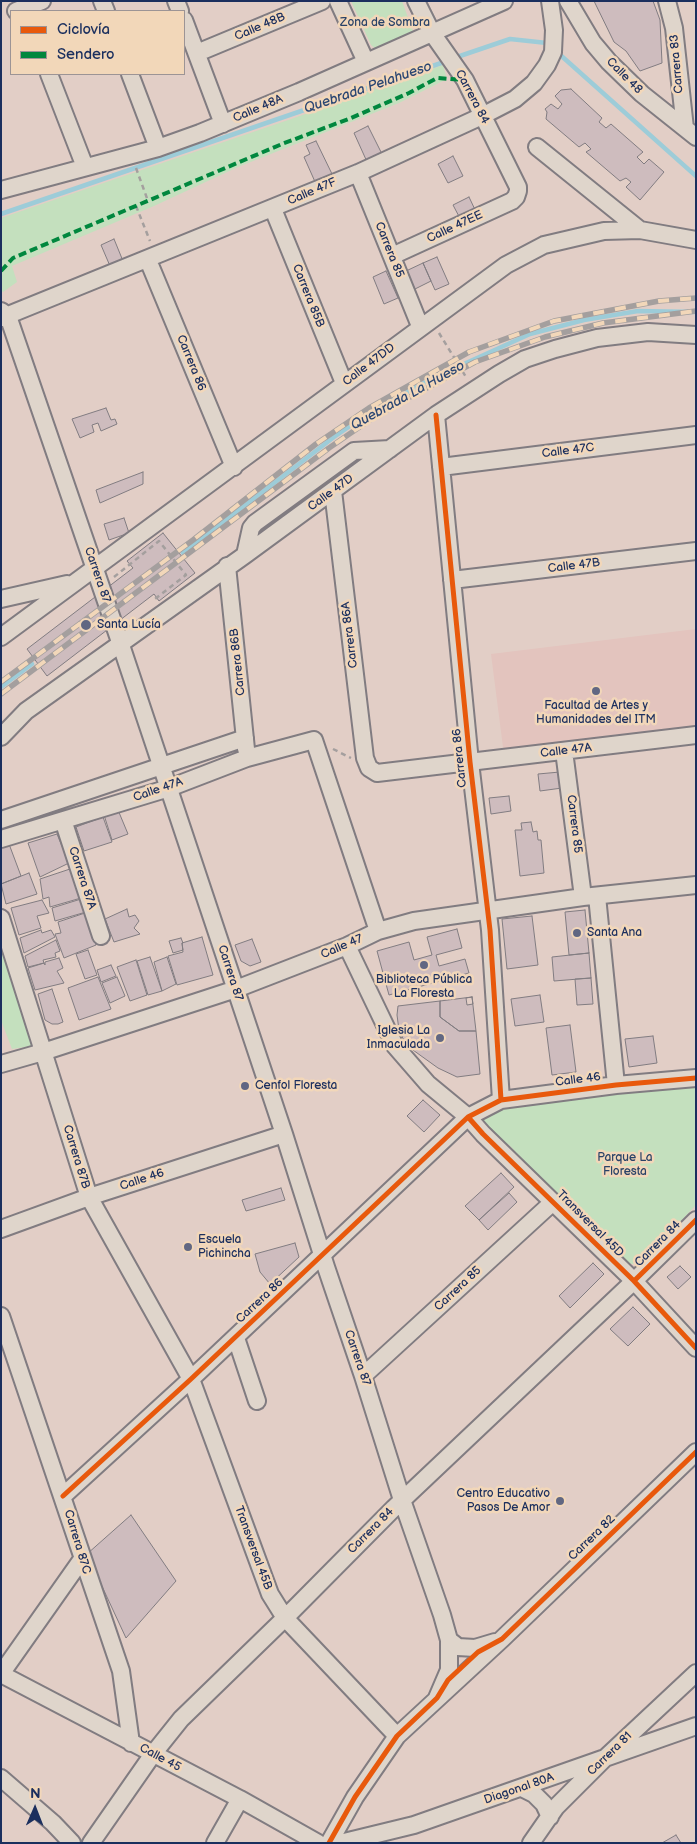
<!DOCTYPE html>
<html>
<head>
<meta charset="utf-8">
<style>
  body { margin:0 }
  #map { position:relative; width:697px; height:1844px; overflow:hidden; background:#e2cec6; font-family:"Balsamiq Sans",sans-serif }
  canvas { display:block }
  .frame { position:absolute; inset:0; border:2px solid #1b2f5e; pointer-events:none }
  .legend { position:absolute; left:10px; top:10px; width:175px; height:65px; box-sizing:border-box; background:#f2d7b9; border:1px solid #9c9495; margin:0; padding:6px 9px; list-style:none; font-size:15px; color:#1b2f5e }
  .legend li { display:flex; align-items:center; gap:10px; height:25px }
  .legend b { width:25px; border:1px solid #9c9495 }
  .north { position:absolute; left:10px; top:1784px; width:50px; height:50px; -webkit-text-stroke:4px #f2d7b9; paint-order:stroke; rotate:1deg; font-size:14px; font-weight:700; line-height:20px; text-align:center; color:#1b2f5e }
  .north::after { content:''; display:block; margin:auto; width:18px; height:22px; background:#1b2f5e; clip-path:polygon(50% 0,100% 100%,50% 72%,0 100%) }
</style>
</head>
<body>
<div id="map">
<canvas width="697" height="1844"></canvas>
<div class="frame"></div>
<ul class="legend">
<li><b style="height:6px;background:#e8590c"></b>Ciclovía</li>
<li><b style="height:6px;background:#00873e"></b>Sendero</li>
</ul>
<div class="north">N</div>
</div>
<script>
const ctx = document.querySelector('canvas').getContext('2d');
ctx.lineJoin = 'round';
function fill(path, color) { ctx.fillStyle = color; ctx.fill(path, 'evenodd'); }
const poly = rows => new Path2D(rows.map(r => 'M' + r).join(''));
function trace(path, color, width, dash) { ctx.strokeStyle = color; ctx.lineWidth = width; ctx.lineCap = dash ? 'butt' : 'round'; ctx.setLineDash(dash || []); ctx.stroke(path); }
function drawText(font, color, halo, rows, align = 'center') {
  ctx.font = font + ' "Balsamiq Sans",sans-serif'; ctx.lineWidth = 5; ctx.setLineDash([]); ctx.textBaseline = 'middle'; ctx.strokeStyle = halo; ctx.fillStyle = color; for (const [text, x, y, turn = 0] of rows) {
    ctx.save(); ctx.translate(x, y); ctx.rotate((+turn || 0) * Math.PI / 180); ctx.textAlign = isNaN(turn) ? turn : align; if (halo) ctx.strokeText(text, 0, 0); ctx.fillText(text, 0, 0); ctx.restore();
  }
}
fill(poly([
  [696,629,696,729,504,755,491,654]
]), '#e3c4be');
fill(poly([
  [351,1,402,1,414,34,378,51,371,45],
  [443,65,447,79,399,103,238,167,154,206,12,266,17,282,3,292,1,291,1,218,294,118],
  [1,937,33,1046,12,1049,1,1020],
  [696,1085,696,1205,645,1259,634,1264,621,1263,508,1144,496,1143,484,1126,482,1117,489,1109]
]), '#c4e0be');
trace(poly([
  [557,52,696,176],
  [454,58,510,39,547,43,550,45],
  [1,214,447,61],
  [183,553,334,437,366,415,433,378,530,334,584,320,638,311,696,312],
  [1,687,32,664]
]), '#9dccd8', 4.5);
const building = poly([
  [594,1,653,1,660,20,662,63,640,71,626,51,614,42,594,1],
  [571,89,602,118,599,122,606,128,611,124,643,152,637,157,644,164,649,159,664,172,640,200,626,187,631,182,626,178,620,181,586,152,591,149,585,143,579,147,546,119,547,112,545,109,551,104,558,109,562,104,555,96,561,90,571,89],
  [368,126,383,156,368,164,354,133,368,126],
  [316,141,333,176,316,184,304,157,310,154,306,145,316,141],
  [453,156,463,176,448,183,438,164,453,156],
  [469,197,478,216,463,224,453,205,469,197],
  [114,239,123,261,110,266,101,245,114,239],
  [437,257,449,284,435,290,423,263,437,257],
  [423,263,431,281,415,289,406,271,423,263],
  [386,271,398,298,384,304,373,277,386,271],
  [106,408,111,420,115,419,117,424,101,431,98,423,92,425,94,432,80,438,72,419,106,408],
  [143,472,143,484,100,503,96,490,143,472],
  [124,518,129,533,109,540,104,524,124,518],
  [163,533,195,573,159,601,154,594,47,676,27,649,133,568,127,561,163,533],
  [560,772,562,788,540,791,538,774,560,772],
  [509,796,511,811,491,814,489,798,509,796],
  [118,810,128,834,112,840,104,815,118,810],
  [103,817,112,842,84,851,76,827,103,817],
  [531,822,533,832,537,831,538,840,541,840,544,873,520,876,515,830,522,830,521,823,531,822],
  [57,834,69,863,40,877,28,843,57,834],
  [9,844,21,876,1,884,1,846,9,844],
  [70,869,81,898,50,907,49,897,43,899,40,879,70,869],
  [29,873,37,894,6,904,1,884,29,873],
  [81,899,86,912,55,921,52,908,81,899],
  [42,900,49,913,37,916,41,928,19,935,11,908,42,900],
  [127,909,129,917,135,915,139,921,134,928,140,934,114,942,105,919,127,909],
  [585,910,589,953,569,955,565,912,585,910],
  [85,913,96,945,64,958,55,934,61,933,58,922,85,913],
  [532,916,538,965,507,969,502,919,532,916],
  [457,929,462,948,436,955,439,966,465,959,469,973,389,995,377,951,409,942,414,960,432,955,427,937,457,929],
  [41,930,42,933,51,930,55,937,24,953,20,938,41,930],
  [202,937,213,975,177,985,168,956,183,952,182,943,202,937],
  [181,938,183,943,182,943,183,950,173,953,169,941,181,938],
  [252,939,261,962,250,966,241,961,235,945,252,939],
  [56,940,60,951,55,953,56,957,43,960,44,963,28,967,25,956,56,940],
  [88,950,97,975,85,979,76,954,88,950],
  [589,953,591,978,554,981,552,957,589,953],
  [150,957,162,991,148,995,137,961,150,957],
  [167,957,176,984,162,991,154,962,167,957],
  [59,958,63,968,57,971,64,983,35,990,28,968,44,963,45,965,45,962,59,958],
  [136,960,147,995,130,1001,117,967,136,960],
  [111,965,116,976,101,982,97,970,111,965],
  [98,977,111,1009,79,1020,68,988,98,977],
  [117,977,125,996,110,1003,102,983,117,977],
  [591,978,593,1004,577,1005,575,979,591,978],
  [52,989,63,1022,58,1024,52,1024,45,1020,38,994,52,989],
  [540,995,544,1022,515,1026,511,999,540,995],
  [472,997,476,1031,459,1031,440,1017,440,1001,472,997],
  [472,997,473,1004,467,1005,466,998,472,997],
  [440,1001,440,1017,459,1031,476,1031,480,1074,457,1077,438,1068,406,1045,399,1030,397,1015,398,1006,440,1001],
  [570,1025,576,1072,552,1075,546,1028,570,1025],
  [653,1036,657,1063,629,1067,625,1039,653,1036],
  [423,1100,440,1115,424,1132,407,1116,423,1100],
  [501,1173,514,1187,479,1220,465,1206,501,1173],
  [281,1188,285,1200,246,1211,242,1200,281,1188],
  [509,1193,517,1202,488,1230,479,1220,509,1193],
  [295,1243,299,1257,270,1284,260,1272,255,1254,295,1243],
  [593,1263,604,1274,570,1308,559,1296,593,1263],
  [680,1266,691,1277,678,1289,667,1277,680,1266],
  [633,1307,650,1324,628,1346,610,1329,633,1307],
  [131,1515,176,1581,126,1638,87,1554,131,1515],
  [676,1835,681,1843,662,1843,676,1835]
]);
fill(building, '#cebcbe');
trace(building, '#817c81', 1);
const minor = poly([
  [102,1,106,11],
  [176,1,180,11],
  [338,1,366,62],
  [568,1,593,43,609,62,642,94,696,137],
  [667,1,674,28,685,128],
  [16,11,42,1],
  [184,20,223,124],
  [197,53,322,1],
  [49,74,85,167],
  [130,74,158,148],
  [537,147,640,230],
  [358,173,420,326],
  [1,190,158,148,200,133,299,92,504,1],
  [273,209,344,383],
  [392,256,512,201,516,197,518,191,518,187,465,80,432,33,416,1],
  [148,260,234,467],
  [1,311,8,316,120,642,284,1134,326,1267,363,1376,402,1500,442,1615,449,1640,449,1670,437,1698],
  [1,318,358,173,482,116,515,99,534,83,547,65,553,52,554,30,550,1],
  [436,415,470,762,490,930,501,1100],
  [441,467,696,435],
  [333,491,365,758,369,768,377,773,696,735],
  [245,555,251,528,255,523,354,451,390,449],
  [227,566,246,749],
  [452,580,696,551],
  [1,599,67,584],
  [1,637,506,265,544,245,604,231,640,230,696,240],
  [1,737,26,711,245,555,436,415,499,374,525,359,555,349,597,338,648,332,696,335],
  [564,751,583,897],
  [1,820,245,738],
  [63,820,101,936],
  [1,839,169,788,247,758,314,740,378,931],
  [597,896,616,1085],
  [1,918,89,1197,191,1379,270,1594,285,1618,397,1736],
  [347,946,395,1046,428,1084,468,1117,483,1134,634,1281,696,1348],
  [1,1064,43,1052,236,989,347,946,378,931,414,921,583,897,696,885],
  [1,1229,89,1197,284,1134],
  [1,1316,121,1671,131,1743],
  [236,1338,257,1401],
  [363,1376,553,1202],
  [63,1496,191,1379,468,1117,501,1100,616,1085,696,1078],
  [449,1640,458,1647,475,1648,495,1642],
  [1,1674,240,1799,318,1843],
  [1,1674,82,1559],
  [1,1778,53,1823,72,1843],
  [522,1788,534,1794,544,1804,550,1817],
  [91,1843,153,1754,181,1719,285,1618,394,1508,634,1281,696,1220],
  [215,1843,240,1799],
  [329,1843,355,1797,397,1736,502,1639,696,1452],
  [340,1843,414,1825,696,1726],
  [531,1843,556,1807,604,1759,696,1673]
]);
trace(minor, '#817c81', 20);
trace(poly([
  [136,168,148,201],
  [136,206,150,241],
  [439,333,466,377],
  [114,577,159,541,186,575,155,599],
  [333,749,351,758]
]), '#a49f9e', 2.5, [5, 4]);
trace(minor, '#dfd5cb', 16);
const rail = poly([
  [1,682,193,540,316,444,369,408,417,381,469,352,554,321,659,301,696,298],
  [1,694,329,448,374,417,408,398,475,362,545,337,603,323,696,311]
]);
trace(rail, '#a49f9e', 5.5);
trace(rail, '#f2d7b9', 4, [11]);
trace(poly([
  [1,271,13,258,282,144,351,118,409,93,437,78,465,80]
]), '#00873e', 4, [8, 4]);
trace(poly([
  [436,415,470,762,490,930,501,1100],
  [468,1117,483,1134,634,1281,696,1348],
  [634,1281,696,1220],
  [63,1496,191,1379,468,1117,501,1100,616,1085,696,1078],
  [329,1843,355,1797,397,1736,437,1698,448,1680,478,1652,502,1639,696,1452]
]), '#e8590c', 5);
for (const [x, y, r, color] of [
  [86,625,6,"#616782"],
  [596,691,5,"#616782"],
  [577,933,5,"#616782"],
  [424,965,5,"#616782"],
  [440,1038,5,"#616782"],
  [245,1086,5,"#616782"],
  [188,1247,5,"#616782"],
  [560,1501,5,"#616782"]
]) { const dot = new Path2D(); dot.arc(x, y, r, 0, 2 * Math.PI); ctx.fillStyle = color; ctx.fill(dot); trace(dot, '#f2d7b9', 2); }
drawText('12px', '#294267', '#f2d7b9', [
  ["Zona de Sombra",385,23],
  ["Parque La",625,1158],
  ["Floresta",625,1172]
]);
drawText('12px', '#1b2f5e', '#f2d7b9', [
  ["Calle 48B",260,27,-23],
  ["Carrera 83",677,64,-95],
  ["Calle 48",624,76,45],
  ["Carrera 84",472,97,62],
  ["Calle 48A",258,109,-23],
  ["Calle 47F",312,192,-23],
  ["Calle 47EE",455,227,-25],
  ["Carrera 85",389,250,68],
  ["Carrera 85B",308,296,68],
  ["Carrera 86",191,363,68],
  ["Calle 47DD",369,365,-37],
  ["Calle 47C",568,451,-7],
  ["Calle 47D",331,493,-36],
  ["Calle 47B",574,566,-7],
  ["Carrera 87",97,575,71],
  ["Carrera 86A",350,635,-97],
  ["Carrera 86B",238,662,-96],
  ["Calle 47A",566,751,-7],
  ["Carrera 86",460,758,-96],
  ["Calle 47A",158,790,-19],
  ["Carrera 85",574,824,83],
  ["Carrera 87A",82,878,72],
  ["Calle 47",342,947,-23],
  ["Carrera 87",230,973,72],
  ["Calle 46",578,1080,-7],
  ["Carrera 87B",76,1157,73],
  ["Calle 46",142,1180,-18],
  ["Transversal 45D",590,1224,45],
  ["Carrera 84",658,1244,-45],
  ["Carrera 85",458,1289,-43],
  ["Carrera 86",260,1301,-43],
  ["Carrera 87",357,1358,71],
  ["Carrera 84",371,1531,-45],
  ["Carrera 82",592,1538,-44],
  ["Carrera 87C",77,1542,73],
  ["Transversal 45B",253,1548,70],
  ["Carrera 81",610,1754,-44],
  ["Calle 45",160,1758,28],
  ["Diagonal 80A",519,1789,-19]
]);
drawText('12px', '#1b2f5e', '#f2d7b9', [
  ["Santa Lucía",97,625],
  ["Facultad de Artes y",596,706,"center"],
  ["Humanidades del ITM",596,720,"center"],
  ["Santa Ana",587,933],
  ["Biblioteca Pública",424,980,"center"],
  ["La Floresta",424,994,"center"],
  ["Iglesia La",430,1031,"right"],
  ["Inmaculada",430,1045,"right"],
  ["Cenfol Floresta",255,1086],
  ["Escuela",198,1240],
  ["Pichincha",198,1254],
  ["Centro Educativo",550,1494,"right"],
  ["Pasos De Amor",550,1508,"right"]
], 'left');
drawText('italic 14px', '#2a4672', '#f2d7b9', [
  ["Quebrada Pelahueso",368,88,-19],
  ["Quebrada La Hueso",408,396,-29]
]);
</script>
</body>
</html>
